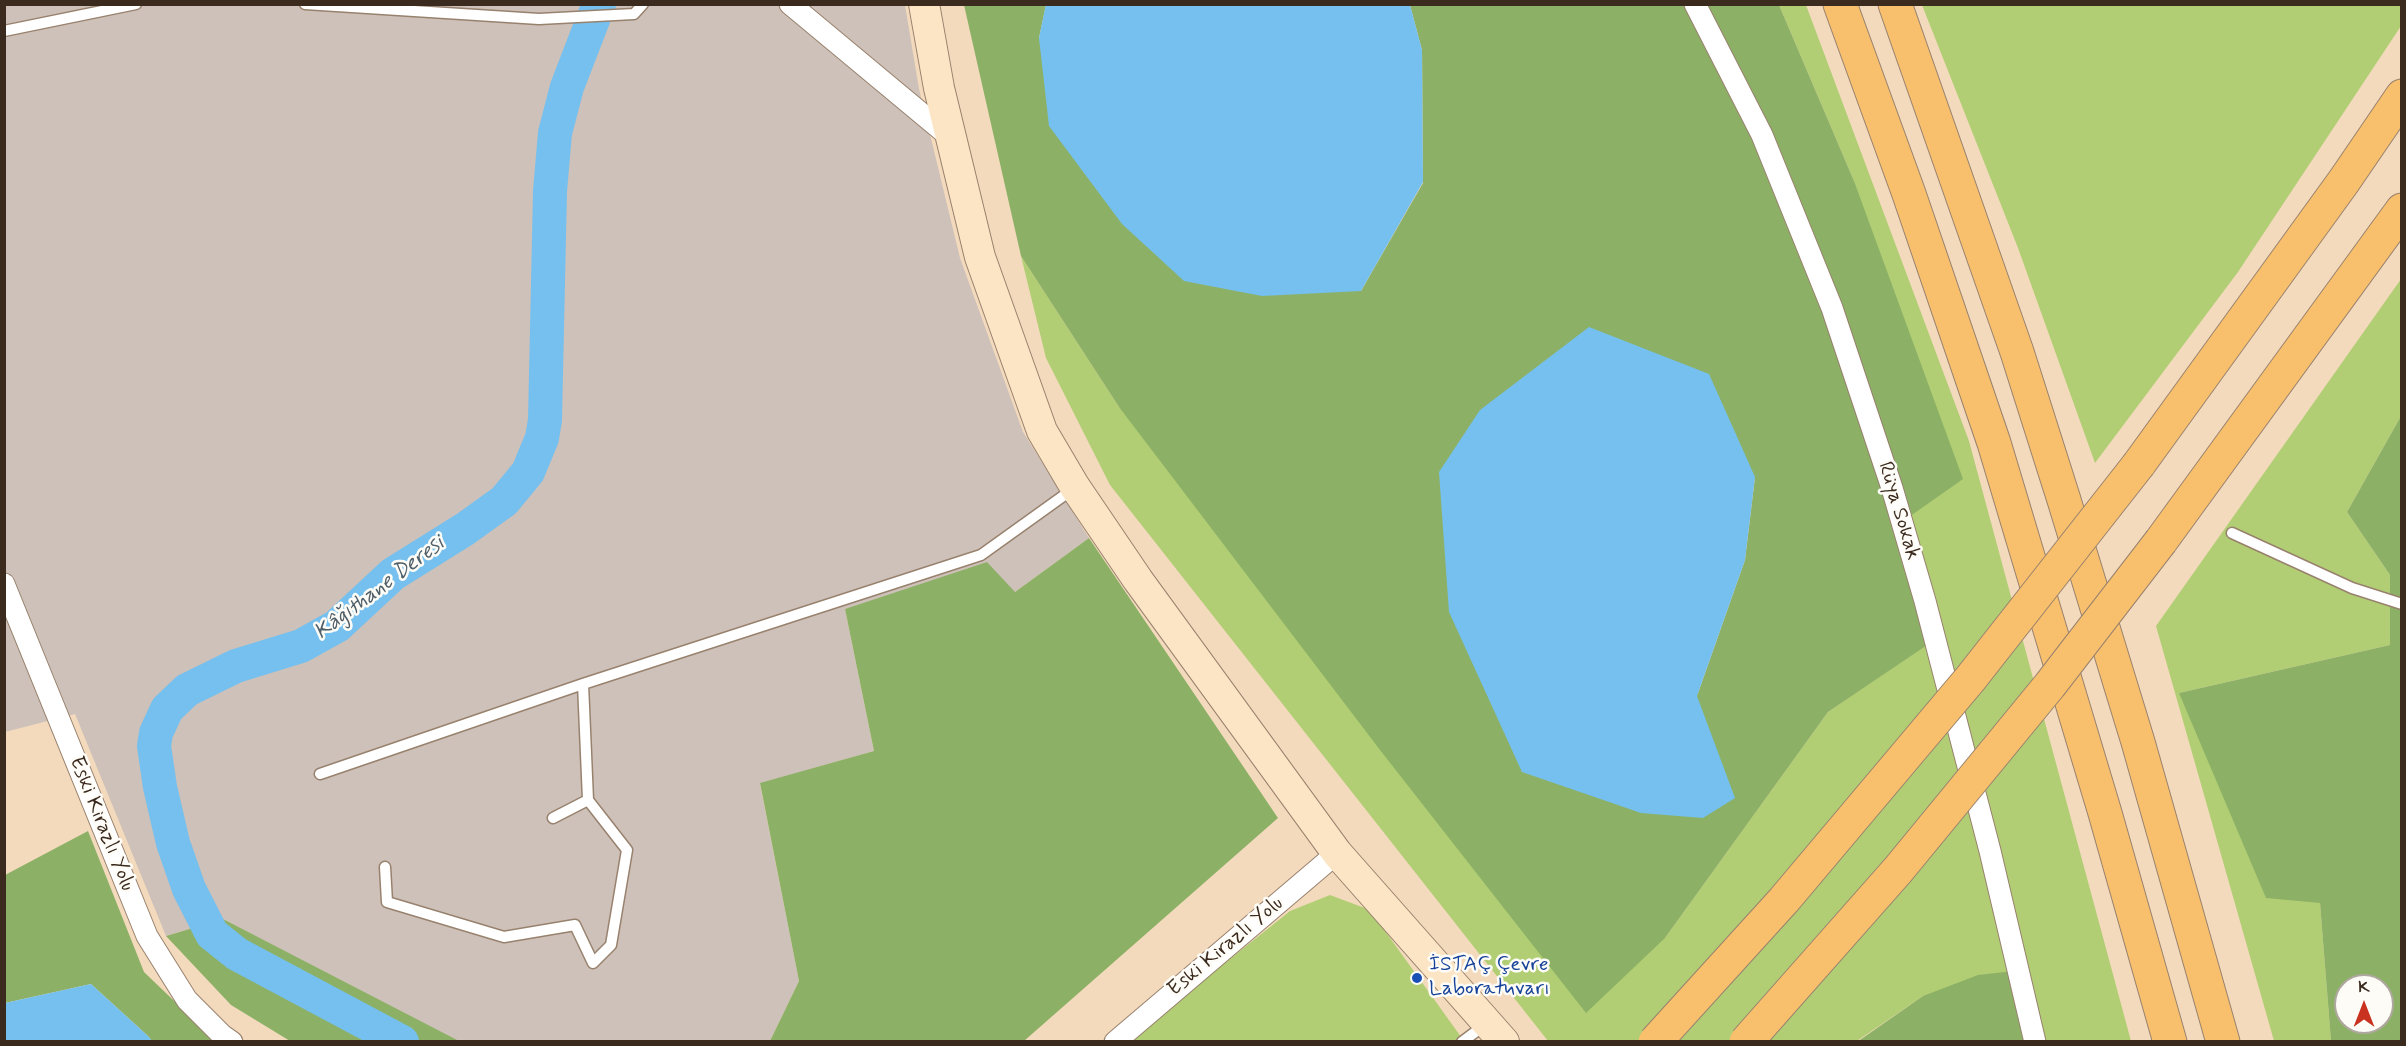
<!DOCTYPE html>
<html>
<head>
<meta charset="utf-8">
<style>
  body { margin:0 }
  #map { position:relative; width:2406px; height:1046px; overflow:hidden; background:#f4dabd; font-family:Mynerve,sans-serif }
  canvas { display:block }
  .frame { position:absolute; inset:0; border:6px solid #3b2a1e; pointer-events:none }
  .north { position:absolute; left:2334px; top:974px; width:60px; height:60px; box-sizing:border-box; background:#fdfcf7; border:2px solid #afa8a0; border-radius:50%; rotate:0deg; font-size:16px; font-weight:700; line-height:24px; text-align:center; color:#3b2a1e }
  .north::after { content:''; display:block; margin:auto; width:21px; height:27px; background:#c8321e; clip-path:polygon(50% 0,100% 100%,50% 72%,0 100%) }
</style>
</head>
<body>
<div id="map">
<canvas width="2406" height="1046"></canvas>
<div class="frame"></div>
<div class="north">K</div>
</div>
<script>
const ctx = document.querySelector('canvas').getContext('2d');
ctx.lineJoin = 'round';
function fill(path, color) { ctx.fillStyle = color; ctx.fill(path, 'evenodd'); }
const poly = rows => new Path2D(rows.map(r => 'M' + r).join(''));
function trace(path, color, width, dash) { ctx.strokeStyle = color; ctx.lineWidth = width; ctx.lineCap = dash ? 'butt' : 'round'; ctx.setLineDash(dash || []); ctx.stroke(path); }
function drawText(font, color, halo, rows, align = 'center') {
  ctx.font = font + ' Mynerve,sans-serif'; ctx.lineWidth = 5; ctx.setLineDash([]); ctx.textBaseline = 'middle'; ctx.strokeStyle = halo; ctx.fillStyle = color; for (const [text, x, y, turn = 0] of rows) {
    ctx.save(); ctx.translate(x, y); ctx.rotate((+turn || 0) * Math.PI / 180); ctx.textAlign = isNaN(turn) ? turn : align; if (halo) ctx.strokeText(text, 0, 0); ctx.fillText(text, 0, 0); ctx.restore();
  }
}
fill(poly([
  [5,5,905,5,919,89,960,258,1023,432,1089,538,1015,592,845,609,874,751,760,784,799,981,770,1041,446,1041,223,919,166,936,75,714,5,732]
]), '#cec1b9');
fill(poly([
  [1779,5,1806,5,1969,441,2131,1041,2027,1041,1923,996,1857,1041,1548,1041,1110,485,1046,358,1021,256,1119,407,1665,938,1828,712,1933,640,1899,524,1854,181],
  [1922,5,2401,5,2401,26,2238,272,2095,463,2018,248],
  [2401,279,2401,416,2347,512,2390,575,2390,645,2179,693,2320,903,2331,1041,2274,1041,2156,626],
  [1330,895,1370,910,1464,1041,1126,1042,1290,911]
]), '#b1ce74');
fill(poly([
  [964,5,1046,5,1039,38,1361,291,1423,183,1422,50,1410,5,1779,5,1854,181,1963,479,1899,524,1933,641,1828,712,1665,938,1586,1013,1380,750,1119,407,1021,256],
  [1755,477,1745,560,1697,696],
  [2401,416,2401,1041,2331,1041,2320,903,2266,898,2179,693,2390,645,2390,575,2347,512],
  [2346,986,2382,986,2382,1022,2346,1022],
  [1089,538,1278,818,1024,1041,770,1041,799,981,760,783,874,751,845,609,987,562,1015,592],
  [88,831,144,972,216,1041,152,1041,148,1036,91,984,5,1003,5,875],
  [223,919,459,1041,290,1041,231,1005,166,936],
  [2014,971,2027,1041,1857,1042,1923,996,1978,975]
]), '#8cb166');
fill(poly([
  [1046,4,1410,5,1422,50,1423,182,1361,291,1262,296,1184,281,1122,224,1049,126,1039,38],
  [1589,327,1709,374,1755,477,1745,560,1697,696,1735,798,1703,818,1641,813,1522,772,1449,612,1439,472,1480,410],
  [91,984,148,1036,152,1041,5,1041,5,1003]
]), '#75c0ee');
trace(poly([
  [402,1042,237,954,212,934,189,889,173,843,160,787,154,746,156,733,167,709,187,690,236,666,301,646,337,626,393,574,465,529,504,501,528,472,542,438,545,420,550,191,555,133,567,87,599,4]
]), '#75c0ee', 34);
const service = poly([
  [305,4,539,19,634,14,643,4],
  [4,31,136,4],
  [2232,533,2352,588,2402,604],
  [320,774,583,684,981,555,1073,489],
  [553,818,588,800],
  [385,867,387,902,504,937,575,925,593,963,611,945,627,850,588,800,583,684],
  [1462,1042,1486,1024]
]);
const minor = poly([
  [790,4,951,138],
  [1695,4,1762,135,1832,308,1892,488,1925,601,1990,851,2035,1042],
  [4,584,147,936,187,1000,222,1035,232,1042],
  [1115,1042,1337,853]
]);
const secondary = poly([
  [924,4,939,88,980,257,1042,431,1075,487,1138,580,1337,853,1504,1042]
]);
const trunk = poly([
  [1840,4,1909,194,1994,443,2105,813,2170,1042],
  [1895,4,2017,352,2064,500,2138,742,2223,1042]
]);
const motorway = poly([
  [2139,464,2344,181,2402,96],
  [2161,541,2402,210]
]);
trace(service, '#98826e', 13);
trace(minor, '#98826e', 23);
trace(secondary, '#98826e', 32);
trace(trunk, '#98826e', 35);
trace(motorway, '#98826e', 35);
trace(service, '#fff', 10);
trace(minor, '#fff', 21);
trace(secondary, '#fce5c4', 30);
trace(trunk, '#f8bf6c', 33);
trace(motorway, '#f8bf6c', 33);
const motorwayBridge = poly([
  [1655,1042,1784,900,1971,678,2139,464],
  [1746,1042,1898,870,2050,685,2161,541]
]);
trace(motorwayBridge, '#98826e', 35, []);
trace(motorwayBridge, '#f8bf6c', 33);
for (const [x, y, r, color] of [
  [1417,978,6,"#1a4fb4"]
]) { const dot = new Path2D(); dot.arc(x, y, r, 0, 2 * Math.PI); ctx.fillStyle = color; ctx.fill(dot); trace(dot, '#fdfcf7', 2); }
drawText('21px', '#3b2a1e', '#fdfcf7', [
  ["Rüya Sokak",1898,511,73],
  ["Eski Kirazlı Yolu",101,824,68],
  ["Eski Kirazlı Yolu",1226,947,-40]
]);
drawText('21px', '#164399', '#fdfcf7', [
  ["İSTAÇ Çevre",1429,966],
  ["Laboratuvarı",1429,990]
], 'left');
drawText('italic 22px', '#4f5e67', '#fdfcf7', [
  ["Kâğıthane Deresi",380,589,-37]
]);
</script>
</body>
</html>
